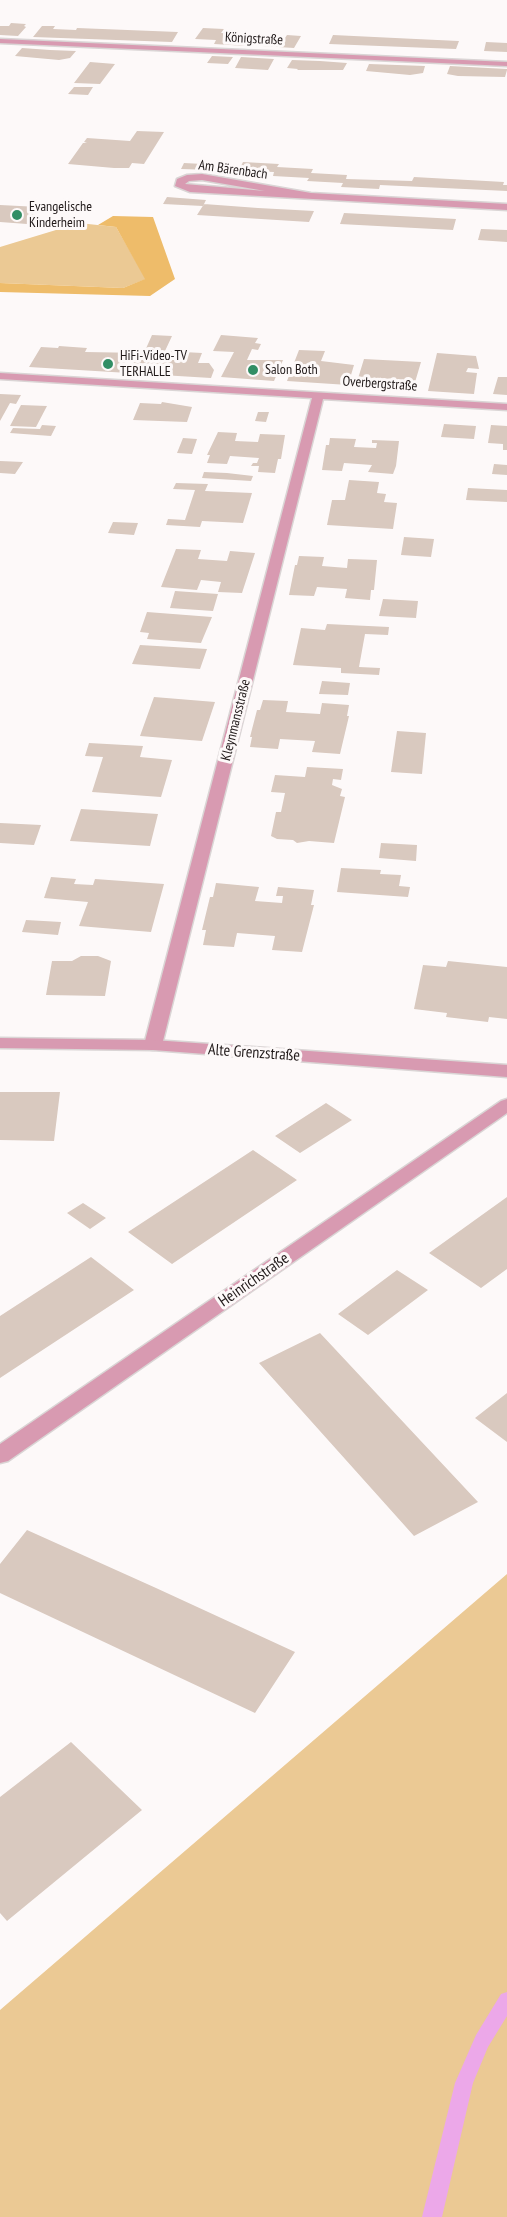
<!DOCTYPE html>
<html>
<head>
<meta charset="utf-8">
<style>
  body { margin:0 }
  canvas { display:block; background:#fdf9f9 }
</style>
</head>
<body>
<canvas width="507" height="2217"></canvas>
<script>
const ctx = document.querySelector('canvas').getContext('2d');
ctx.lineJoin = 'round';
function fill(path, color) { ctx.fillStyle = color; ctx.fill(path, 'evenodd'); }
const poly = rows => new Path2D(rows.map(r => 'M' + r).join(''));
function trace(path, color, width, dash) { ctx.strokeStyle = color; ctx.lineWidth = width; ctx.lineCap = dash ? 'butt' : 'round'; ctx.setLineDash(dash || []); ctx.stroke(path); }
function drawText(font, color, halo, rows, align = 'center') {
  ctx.font = font + ' "PT Sans Narrow",sans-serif'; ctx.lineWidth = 6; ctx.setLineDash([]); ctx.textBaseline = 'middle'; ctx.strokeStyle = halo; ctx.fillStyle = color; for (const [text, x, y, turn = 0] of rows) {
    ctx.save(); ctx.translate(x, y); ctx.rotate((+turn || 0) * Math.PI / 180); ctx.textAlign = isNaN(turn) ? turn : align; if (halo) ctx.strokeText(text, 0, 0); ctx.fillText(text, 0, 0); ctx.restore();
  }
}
fill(poly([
  [79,223,116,227,146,279,123,288,0,283,0,247],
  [507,1574,507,2217,0,2217,0,2010]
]), '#ebc994');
fill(poly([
  [113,216,153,217,175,279,150,296,0,292,0,283,123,288,145,279,116,227,98,225]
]), '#eebc6a');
fill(poly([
  [507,1992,507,2016,488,2047,473,2083,442,2217,422,2217,455,2083,476,2035,501,1994,507,1992]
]), '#eca8e9');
fill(poly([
  [11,23,26,24,24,26,26,27,18,36,0,35,0,26,9,26],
  [42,26,55,26,53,29,76,30,77,28,178,32,172,42,33,37],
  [203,28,224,29,221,33,239,34,237,38,251,39,247,46,214,44,216,40,195,39],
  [287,35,301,36,294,48,262,46,267,39,285,38],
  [333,35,416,39,459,41,456,49,329,44],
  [486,42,507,43,507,52,484,51],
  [22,48,50,50,76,51,70,58,59,60,15,56],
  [212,56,233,57,228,64,207,63],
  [241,57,274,59,268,70,235,68],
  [292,60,320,61,347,63,343,70,297,70,298,69,287,68],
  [90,62,115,64,100,84,74,83],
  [369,64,425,66,423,73,410,75,366,71],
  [450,66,507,69,507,70,505,77,458,76,447,74],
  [74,87,93,87,88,95,68,94],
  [137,131,164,132,144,164,132,163,129,168,114,168,68,164,83,143,87,143,84,142,87,138,130,141],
  [243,162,279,164,277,167,313,169,311,173,347,175,346,179,412,181,414,177,504,182,503,185,507,185,507,191,380,185,379,189,341,187,343,183,307,181,309,178,273,176,274,172,181,169,184,163,241,166],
  [167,197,206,200,203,206,163,204],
  [204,204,258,208,314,211,309,222,197,215],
  [0,205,39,207,27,224,0,222],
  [344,213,456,219,453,230,340,224],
  [481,229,507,230,507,242,478,240],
  [152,335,172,336,165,351,202,353,198,363,209,363,214,370,211,378,29,367,41,347,58,348,59,346,87,348,85,352,144,353],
  [221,335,258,338,255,343,261,344,258,350,252,349,247,360,283,360,274,381,221,377,234,352,213,351],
  [299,350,325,351,321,361,354,365,348,385,287,381],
  [437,353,476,356,479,369,468,368,466,372,477,373,474,394,428,391],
  [364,359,421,362,413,389,356,385],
  [498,377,507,377,507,395,493,394],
  [0,394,21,395,16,404,10,403,0,421],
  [162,402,192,407,187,422,133,420,140,403,161,404],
  [21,405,47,406,36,427,10,426],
  [258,412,269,412,266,422,255,421],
  [444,424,476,426,474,439,441,437],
  [42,425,56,426,51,436,10,433,13,428,40,429],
  [491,425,507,426,507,450,503,450,503,444,488,443],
  [218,432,237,433,235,441,258,442,260,434,285,435,281,459,278,459,275,473,258,472,259,466,251,466,253,463,257,463,259,458,230,456,227,464,207,463,210,455,207,455],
  [183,438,197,439,192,454,177,453],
  [330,438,356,439,354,447,376,448,377,443,372,443,372,440,399,441,396,466,393,474,368,472,372,465,344,463,342,471,322,470,326,445,329,445],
  [0,461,23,462,15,474,0,473],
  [494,464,507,465,507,475,492,474],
  [204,472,227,473,253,476,251,481,202,478],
  [349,480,379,482,377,493,386,494,384,502,397,503,393,529,327,525,332,500,345,500],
  [176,483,208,484,205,491,252,493,243,523,202,521,200,527,166,525,168,519,185,520,195,490,173,489],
  [468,488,507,490,507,502,466,500],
  [113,522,138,523,134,535,108,533],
  [404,537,434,539,431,557,401,555],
  [176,549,201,550,198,559,227,561,230,551,255,553,242,593,218,592,221,582,201,580,197,590,161,587],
  [299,556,324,557,322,566,347,568,348,559,377,560,374,590,371,590,370,600,345,598,347,589,317,587,314,596,289,595,295,565,297,565],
  [175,591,218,594,213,611,170,608],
  [383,599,418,601,416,618,379,616],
  [147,612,212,617,201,643,147,639,149,633,140,632],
  [327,624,389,627,388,635,365,634,359,667,380,668,379,675,341,673,341,668,293,665,301,628,325,630],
  [140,645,207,649,200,669,132,664],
  [322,681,350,683,348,695,319,694],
  [154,697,215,702,202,741,140,736],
  [263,700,288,701,286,712,320,714,322,703,349,705,347,716,349,716,340,754,312,752,315,741,280,739,278,749,250,747,252,737,250,737,257,710,260,710],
  [397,731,426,733,422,774,391,772],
  [89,743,143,746,140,757,172,760,161,797,92,792,103,757,85,756],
  [307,767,343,769,341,780,333,779,332,785,342,789,340,796,345,797,334,843,309,841,297,843,293,840,277,839,271,836,276,812,281,812,285,793,271,792,275,775,305,777],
  [81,809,158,814,150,846,70,841],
  [0,823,41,825,34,845,0,843],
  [381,843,417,845,416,861,379,858],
  [341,868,381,870,380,874,401,875,399,886,410,887,408,897,337,892],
  [51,877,76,879,74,884,93,885,95,879,164,884,151,932,79,926,88,902,44,898],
  [216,883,259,887,255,901,282,903,283,896,276,896,278,887,314,890,311,905,314,905,302,952,272,950,275,936,237,933,234,947,203,945,206,930,202,930,210,897,213,897],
  [26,920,61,922,58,935,22,932],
  [81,956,98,956,111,961,105,996,46,995,52,961,72,961],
  [448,961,507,967,507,1019,489,1017,488,1022,446,1017,447,1013,414,1009,423,965,446,967],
  [0,1092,60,1092,54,1141,0,1140],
  [326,1103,352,1120,300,1153,275,1136],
  [253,1150,297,1180,172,1264,128,1232],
  [507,1197,507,1269,481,1288,429,1253],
  [83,1203,106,1218,90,1229,67,1213],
  [91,1257,134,1290,0,1378,0,1316],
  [397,1270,428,1290,368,1335,338,1314],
  [320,1333,391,1409,478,1502,414,1536,259,1363],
  [507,1393,507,1442,475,1418],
  [27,1530,156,1588,295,1652,255,1713,0,1593,0,1564],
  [71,1742,142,1810,7,1921,0,1913,0,1797]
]), '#d9c9bf');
const minor = poly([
  [0,39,507,62,507,66,0,43,0,39],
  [202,174,311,193,507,204,507,210,190,192,175,186,177,179,187,175,202,174],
  [202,180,265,191,185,184,189,181,202,180],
  [0,373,507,404,507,410,323,399,162,1045,159,1049,153,1050,147,1049,144,1045,312,398,0,379,0,373],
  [507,1099,507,1113,8,1461,0,1463,0,1444,501,1101,507,1099]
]);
const tertiary = poly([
  [0,1038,153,1040,507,1065,507,1077,153,1050,0,1048,0,1038]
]);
trace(minor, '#dad5d5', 3);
trace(tertiary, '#dad5d5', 3);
fill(minor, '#d89ab1');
fill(tertiary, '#d89ab1');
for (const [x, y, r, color] of [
  [17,215,6,"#328e65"],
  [108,364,6,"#328e65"],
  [253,370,6,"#328e65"]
]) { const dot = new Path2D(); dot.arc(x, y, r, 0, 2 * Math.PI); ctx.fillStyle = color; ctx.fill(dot); trace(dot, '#fdf9f9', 2); }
drawText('14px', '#211a1a', '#fdf9f9', [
  ["Königstraße",254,39,3],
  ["Am Bärenbach",233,170,8],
  ["Overbergstraße",380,384,4],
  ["Kleynmansstraße",236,720,-76]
]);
drawText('14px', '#211a1a', '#fdf9f9', [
  ["Evangelische",29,207],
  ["Kinderheim",29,223],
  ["HiFi-Video-TV",120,356],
  ["TERHALLE",120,372],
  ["Salon Both",265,370]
], 'left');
drawText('16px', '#211a1a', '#fdf9f9', [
  ["Alte Grenzstraße",254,1053,4],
  ["Heinrichstraße",254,1280,-35]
]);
</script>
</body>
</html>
